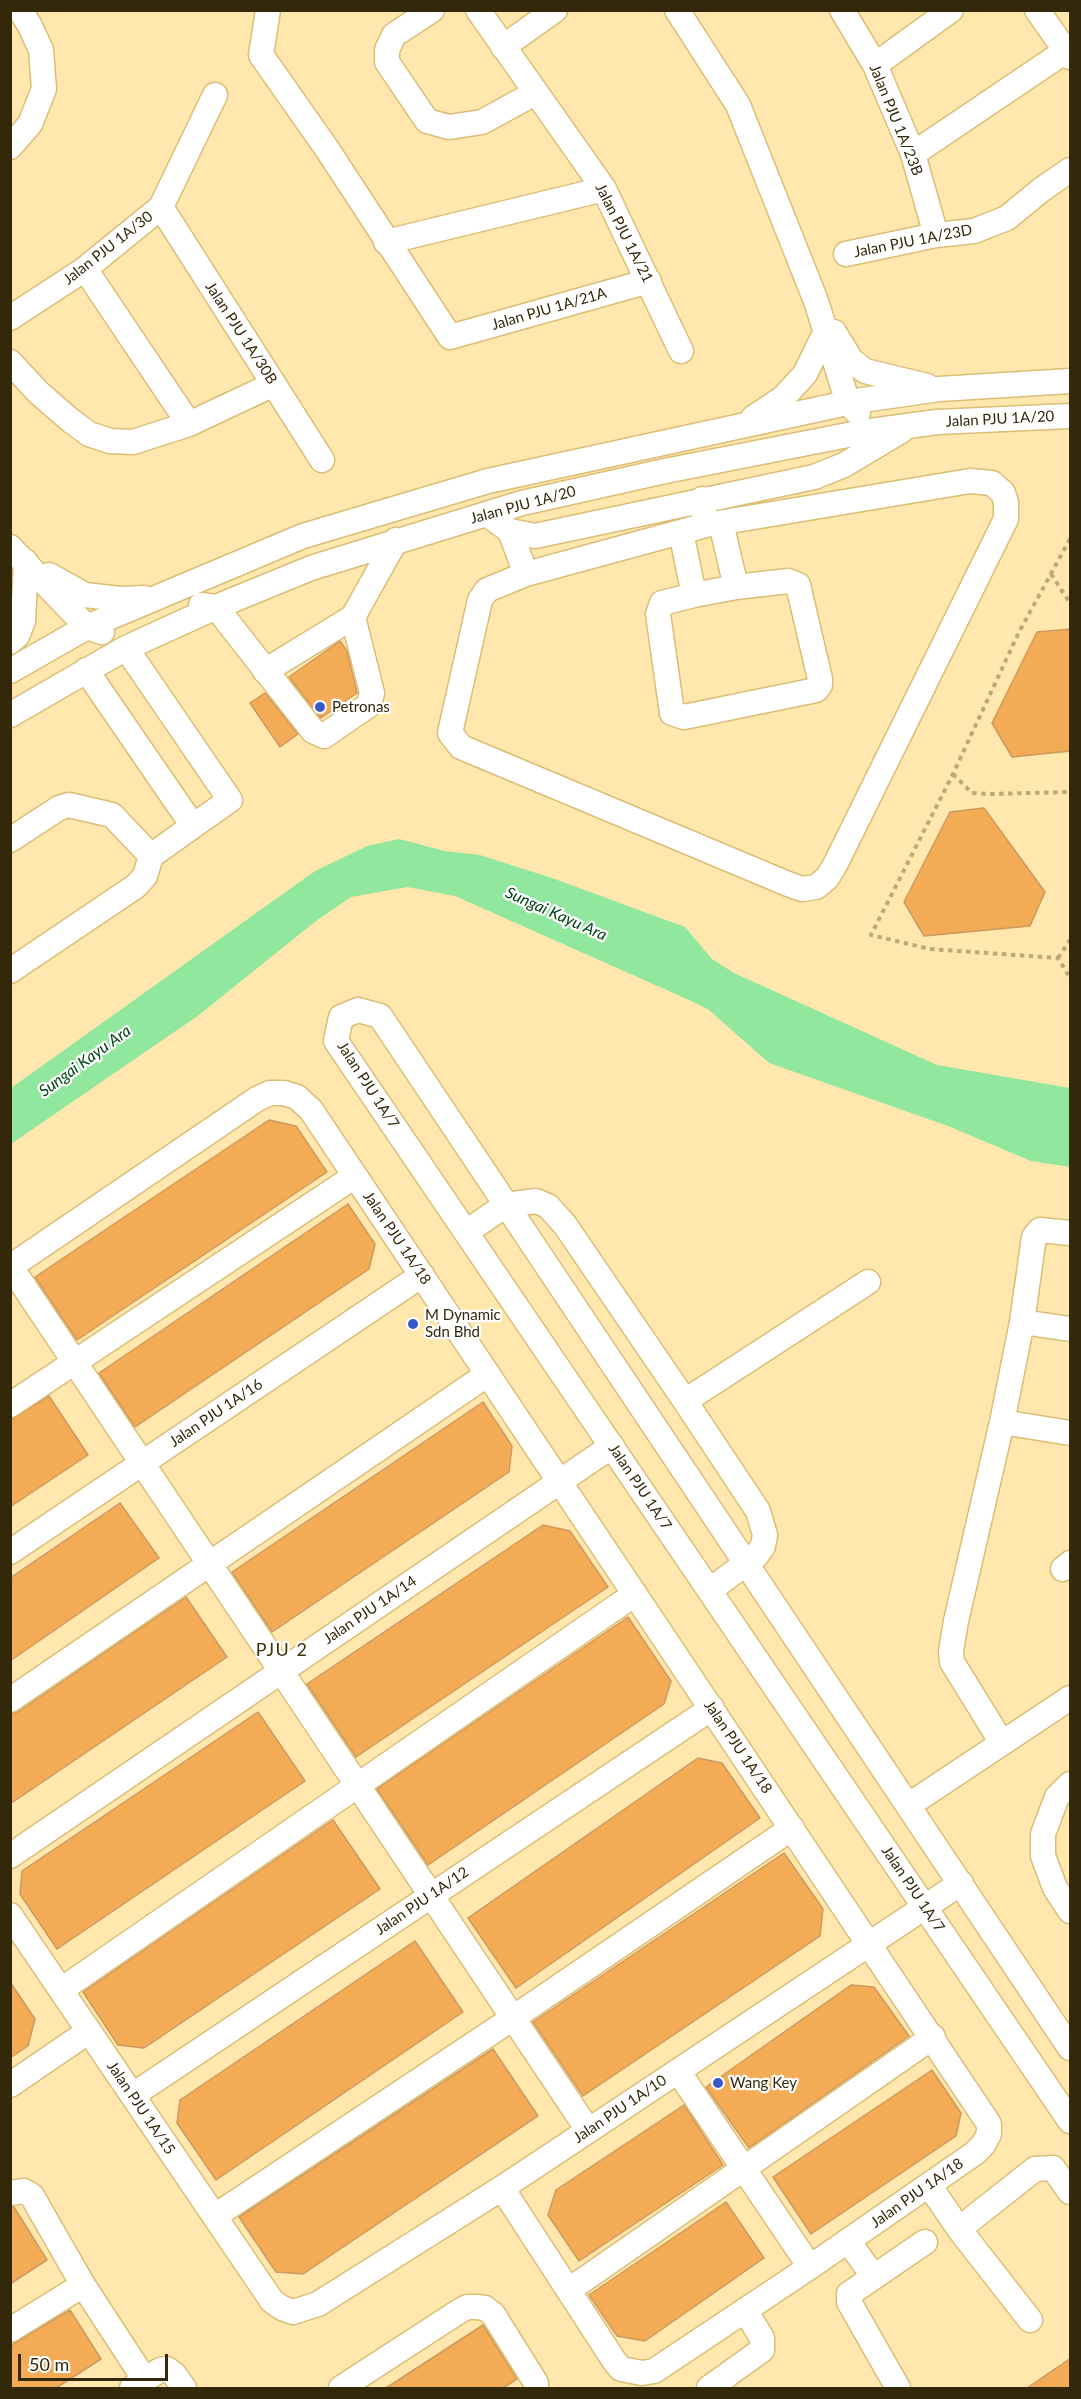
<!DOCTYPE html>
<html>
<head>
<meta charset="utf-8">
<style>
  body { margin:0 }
  #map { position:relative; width:1081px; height:2399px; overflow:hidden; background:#ffe7ad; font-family:Lato,sans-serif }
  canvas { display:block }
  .frame { position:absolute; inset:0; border:12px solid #34280a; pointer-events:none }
  .scale { position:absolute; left:18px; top:2354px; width:150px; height:27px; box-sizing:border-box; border:3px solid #34280a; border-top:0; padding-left:8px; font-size:18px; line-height:21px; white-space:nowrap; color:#34280a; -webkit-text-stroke:4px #fff; paint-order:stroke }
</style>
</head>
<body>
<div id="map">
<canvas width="1081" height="2399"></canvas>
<div class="frame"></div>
<div class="scale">50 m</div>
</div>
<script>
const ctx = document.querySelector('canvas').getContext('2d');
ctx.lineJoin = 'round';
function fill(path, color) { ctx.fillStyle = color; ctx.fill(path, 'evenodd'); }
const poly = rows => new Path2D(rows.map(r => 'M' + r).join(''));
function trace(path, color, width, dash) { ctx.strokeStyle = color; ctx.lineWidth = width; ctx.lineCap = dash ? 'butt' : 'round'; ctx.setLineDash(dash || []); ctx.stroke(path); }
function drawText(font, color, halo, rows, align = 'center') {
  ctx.font = font + ' Lato,sans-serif'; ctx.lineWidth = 4.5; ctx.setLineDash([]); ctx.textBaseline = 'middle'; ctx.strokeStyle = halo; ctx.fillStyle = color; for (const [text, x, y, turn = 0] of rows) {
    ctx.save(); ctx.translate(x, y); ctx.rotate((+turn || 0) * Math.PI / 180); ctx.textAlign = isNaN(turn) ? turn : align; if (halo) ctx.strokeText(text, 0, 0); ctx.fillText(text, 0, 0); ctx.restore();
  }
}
fill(poly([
  [399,839,445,851,480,855,552,878,685,927,712,959,734,973,937,1065,1070,1088,1070,1167,1031,1161,948,1126,769,1063,709,1010,698,1004,455,896,407,887,351,897,316,921,199,1015,11,1144,11,1088,315,871,367,846]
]), '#91e79d');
const building = poly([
  [1071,629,1071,751,1012,757,992,723,1037,632,1071,629],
  [340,641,347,651,357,693,321,718,289,677,340,641],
  [265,693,298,734,280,747,250,703,265,693],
  [984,808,1045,892,1030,926,924,936,904,902,950,812,984,808],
  [269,1120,296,1126,327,1172,77,1340,35,1277,269,1120],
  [348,1204,375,1244,369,1269,135,1427,99,1373,348,1204],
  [49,1396,88,1455,10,1507,10,1420,49,1396],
  [483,1402,512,1446,509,1472,272,1632,232,1572,483,1402],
  [120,1503,159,1558,10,1661,10,1578,120,1503],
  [543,1525,570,1531,608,1587,356,1757,307,1684,543,1525],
  [186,1597,227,1657,10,1804,10,1714,18,1712,186,1597],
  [628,1617,671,1681,664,1704,428,1865,377,1789,628,1617],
  [258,1712,305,1781,57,1949,20,1894,22,1871,258,1712],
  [698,1758,722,1763,760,1818,516,1988,468,1918,698,1758],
  [333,1820,380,1889,144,2048,118,2045,83,1992,333,1820],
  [784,1853,823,1909,820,1936,583,2096,533,2022,784,1853],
  [415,1941,463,2012,216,2180,177,2123,180,2100,415,1941],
  [10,1982,35,2019,28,2046,10,2058,10,1982],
  [851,1985,874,1987,909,2036,749,2148,706,2087,851,1985],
  [493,2049,538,2116,303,2274,276,2272,239,2217,493,2049],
  [932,2070,961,2113,956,2136,811,2234,773,2177,932,2070],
  [684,2105,723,2165,579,2261,548,2215,556,2190,684,2105],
  [726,2202,764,2258,645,2341,617,2336,589,2295,726,2202],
  [10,2207,14,2207,47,2260,10,2284,10,2207],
  [70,2310,101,2359,56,2388,10,2388,10,2346,70,2310],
  [483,2325,517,2379,503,2388,386,2388,483,2325],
  [1071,2358,1071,2388,1027,2388,1071,2358]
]);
fill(building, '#f4ab56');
trace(building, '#cd995f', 1.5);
const minor = poly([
  [268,10,261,55,327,149,450,337,649,281],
  [432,10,394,35,387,50,387,62,427,121,449,127,482,122,535,93],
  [478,10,604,189,681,351],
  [677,10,738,105,816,301,848,403,858,413],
  [842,10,875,65,913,154,936,235],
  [1037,10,1070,57],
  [503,47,555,10],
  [875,65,951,10],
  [10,147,30,124,44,89,41,50,30,26,20,10],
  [913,154,1070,48],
  [161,207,322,460],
  [386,242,604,189],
  [846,254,936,235,974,231,1007,218,1041,190,1070,170],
  [85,269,189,424],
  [10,318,85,269,161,207,215,95],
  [834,332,851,360,865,371,927,386],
  [10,362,39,393,70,420,89,434,110,441,133,442,189,424,274,384],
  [753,418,783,398,805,374,825,333],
  [702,499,706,525,970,481,992,483,1003,493,1006,502,1006,519,835,865,827,878,816,887,802,889,788,884,461,747,450,733,480,600,487,590,526,574,706,525],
  [487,514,510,531,535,536,814,477,844,465,901,431],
  [510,531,526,574],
  [681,532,694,595,662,603,658,614,672,713,684,717,816,690,820,685,820,679,798,585,788,581,736,587,721,523],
  [10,547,87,627,102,632],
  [49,575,85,595,120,599,144,598],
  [694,595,736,587],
  [201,605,216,607,313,731,324,736,369,705,372,693,353,617,396,540],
  [10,642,17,636,23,621,26,562],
  [86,670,193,826,230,800,126,648],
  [10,671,87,627,303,536,488,481,856,401,939,389,1070,381],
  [265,671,353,617],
  [10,715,126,648,216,607,311,568,522,503,665,471,863,432,937,422,1070,416],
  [10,840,59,808,69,805,112,815,151,856],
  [10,971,136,886,145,876,151,856,193,826],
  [466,1232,506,1205,536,1201,548,1206,565,1225,685,1401,758,1511,765,1535,763,1546,756,1556,710,1590],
  [10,1267,257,1099,270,1093,284,1093,297,1097,311,1110,989,2124,989,2134,983,2145,975,2153,810,2267,654,2371,642,2373,621,2369,615,2362,502,2188],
  [11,1267,588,2130],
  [1022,1322,1034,1237,1040,1230,1070,1233],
  [685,1401,868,1282],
  [10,1405,355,1176],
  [1002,1422,1070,1433],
  [10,1552,422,1275],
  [1063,1569,1070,1563],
  [10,1700,488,1374],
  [1002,1743,952,1662,951,1651,956,1621,1002,1422,1022,1322,1070,1329],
  [1070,1784,1057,1797,1043,1834,1043,1856,1055,1888,1070,1911],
  [909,1805,1070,1698],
  [10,1856,612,1446],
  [10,1915,272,2301,282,2308,293,2312,318,2304,502,2188,961,1883],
  [61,1990,635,1594],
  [1070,2048,380,1016,358,1010,341,1017,336,1041,1070,2121],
  [678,2071,810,2267],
  [10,2085,89,2031],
  [133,2095,712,1708],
  [929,2185,959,2229],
  [10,2193,24,2191,32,2196,83,2285,145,2380],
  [215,2216,513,2018,792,1828],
  [848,2241,874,2277],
  [569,2290,933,2037],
  [1030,2320,959,2229,1035,2169,1053,2168,1070,2192],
  [10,2330,83,2285],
  [132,2388,160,2370,167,2369,174,2374,184,2388],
  [341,2388,458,2312,467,2307,477,2307,485,2308,493,2314,536,2383,536,2388],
  [709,2388,762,2350,762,2338,745,2310],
  [898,2388,849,2302,849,2294,925,2242]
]);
trace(minor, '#dbbd75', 27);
trace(poly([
  [1070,539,1019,632,953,774,871,935,930,949,1058,958,1070,978],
  [1051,574,1070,603],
  [953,774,972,793,990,794,1070,792],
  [1058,958,1070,940]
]), '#bda978', 4, [4.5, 4.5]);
trace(minor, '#fff', 24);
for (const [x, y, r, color] of [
  [320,707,6,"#3958c9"],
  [413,1324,6,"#3958c9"],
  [718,2083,6,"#3958c9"]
]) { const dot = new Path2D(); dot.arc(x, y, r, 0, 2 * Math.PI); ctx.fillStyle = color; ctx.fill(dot); trace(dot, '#fff', 2); }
drawText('15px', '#34280a', '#fff', [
  ["Jalan PJU 1A/23B",896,120,68],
  ["Jalan PJU 1A/21",624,233,63],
  ["Jalan PJU 1A/23D",913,241,-11],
  ["Jalan PJU 1A/30",108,248,-38],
  ["Jalan PJU 1A/21A",549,309,-16],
  ["Jalan PJU 1A/30B",241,333,57],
  ["Jalan PJU 1A/20",1000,419,-3],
  ["Jalan PJU 1A/20",523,505,-15],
  ["Jalan PJU 1A/7",368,1085,57],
  ["Jalan PJU 1A/18",397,1238,56],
  ["Jalan PJU 1A/16",216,1413,-34],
  ["Jalan PJU 1A/7",640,1487,56],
  ["Jalan PJU 1A/14",370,1610,-34],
  ["Jalan PJU 1A/18",738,1747,56],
  ["Jalan PJU 1A/7",913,1889,56],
  ["Jalan PJU 1A/12",422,1901,-34],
  ["Jalan PJU 1A/15",141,2108,56],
  ["Jalan PJU 1A/10",620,2109,-34],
  ["Jalan PJU 1A/18",917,2193,-35]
]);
drawText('15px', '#34280a', '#fff', [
  ["Petronas",332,707],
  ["M Dynamic",425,1315],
  ["Sdn Bhd",425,1332],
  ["Wang Key",730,2083]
], 'left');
drawText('italic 16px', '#004416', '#fff', [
  ["Sungai Kayu Ara",556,914,24],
  ["Sungai Kayu Ara",85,1061,-36]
]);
ctx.letterSpacing = '1.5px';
drawText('18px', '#3e3008', '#fff', [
  ["PJU 2",282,1650]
]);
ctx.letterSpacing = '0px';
</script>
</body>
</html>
